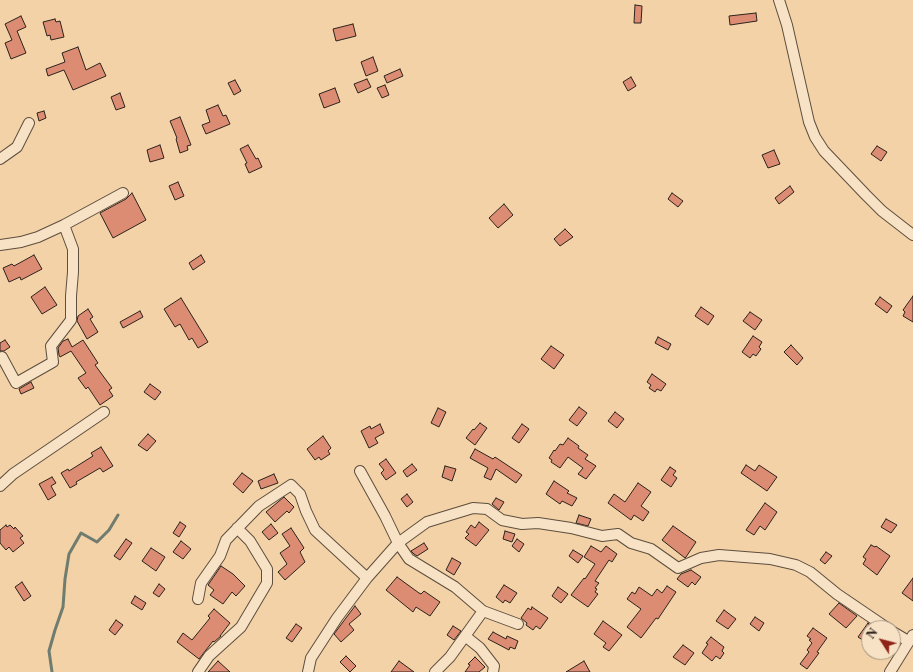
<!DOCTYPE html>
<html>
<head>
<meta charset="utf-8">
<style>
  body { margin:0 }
  #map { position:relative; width:913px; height:672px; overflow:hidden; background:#f2d2a6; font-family:"Libre Caslon Text",serif }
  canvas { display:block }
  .north { position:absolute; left:861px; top:620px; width:40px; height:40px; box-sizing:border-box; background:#f7e2c5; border:1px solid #a69581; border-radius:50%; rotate:306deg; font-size:11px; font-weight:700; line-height:16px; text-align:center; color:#2d221c }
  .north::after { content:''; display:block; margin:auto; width:14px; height:18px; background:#8f2418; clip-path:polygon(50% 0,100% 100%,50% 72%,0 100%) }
</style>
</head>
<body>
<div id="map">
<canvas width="913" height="672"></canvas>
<div class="north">N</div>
</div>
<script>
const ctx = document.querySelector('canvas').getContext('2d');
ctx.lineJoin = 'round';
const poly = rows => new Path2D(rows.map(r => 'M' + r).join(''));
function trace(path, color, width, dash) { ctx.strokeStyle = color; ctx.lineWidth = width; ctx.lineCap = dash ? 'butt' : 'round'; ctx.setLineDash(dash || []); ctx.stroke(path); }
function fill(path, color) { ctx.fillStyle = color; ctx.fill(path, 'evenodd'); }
trace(poly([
  [52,672,49,651,55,630,63,607,65,579,69,554,81,533,97,542,109,530,118,515]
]), '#6f7c6f', 3);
const building = poly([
  [635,5,642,6,641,23,634,23,635,5],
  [756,13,757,21,730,25,729,16,756,13],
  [21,16,26,27,17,31,26,53,11,59,5,43,12,40,5,24,21,16],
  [55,19,56,22,60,21,64,37,51,40,50,35,47,36,43,22,55,19],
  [353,24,356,36,336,41,333,29,353,24],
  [78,47,86,70,100,63,106,76,73,90,64,70,48,76,46,69,65,62,62,53,78,47],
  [373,57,378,71,366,76,361,62,373,57],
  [400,69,403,76,387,83,384,76,400,69],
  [631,77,636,86,628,91,623,82,631,77],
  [367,79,371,87,358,93,354,84,367,79],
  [235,80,241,91,234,95,228,83,235,80],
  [385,85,389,95,382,98,377,88,385,85],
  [335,88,340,102,324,108,319,94,335,88],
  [120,93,125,107,116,110,111,97,120,93],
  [218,105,223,116,226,115,230,124,206,134,202,125,210,122,206,110,218,105],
  [44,111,46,118,39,121,37,113,44,111],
  [180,117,191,145,187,146,188,150,180,153,176,139,177,138,170,121,180,117],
  [160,145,164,158,150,162,147,150,160,145],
  [248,145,256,159,258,158,262,167,249,173,245,164,247,163,240,149,248,145],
  [877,146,887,152,881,161,871,154,877,146],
  [774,150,780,164,768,168,762,155,774,150],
  [178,182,184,196,175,200,169,186,178,182],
  [790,186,794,192,779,204,775,198,790,186],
  [132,193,146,220,113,238,100,213,126,199,132,193],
  [672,193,683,201,678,207,668,199,672,193],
  [504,204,513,215,498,228,489,218,504,204],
  [565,229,573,237,560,246,554,239,565,229],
  [34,255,42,269,21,280,20,277,9,282,3,268,12,264,14,266,34,255],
  [201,255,205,262,193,270,189,263,201,255],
  [45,287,57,305,42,314,31,297,45,287],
  [913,296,913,322,903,316,905,312,903,310,913,296],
  [880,297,892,306,887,313,875,304,880,297],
  [181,298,208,342,198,348,192,338,189,340,180,324,175,327,164,309,181,298],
  [701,307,714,316,708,325,695,316,701,307],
  [88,309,93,317,90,319,98,332,87,339,77,321,78,316,88,309],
  [140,311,143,317,123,328,120,322,140,311],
  [750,312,762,320,755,330,743,321,750,312],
  [753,336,762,342,759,347,761,349,756,356,753,354,750,358,742,352,753,336],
  [658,337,671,344,668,350,655,343,658,337],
  [68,339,72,347,83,340,98,363,95,365,112,388,109,390,113,396,100,405,88,387,86,389,78,378,86,373,71,351,60,357,59,355,58,348,63,341,68,339],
  [5,340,10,347,4,351,0,351,0,343,5,340],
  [791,345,803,358,797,365,784,352,791,345],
  [551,346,564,355,554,369,541,359,551,346],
  [652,374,666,384,661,391,657,389,655,392,649,388,651,385,647,382,652,374],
  [31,382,34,388,21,394,19,389,31,382],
  [150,384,161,392,155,400,144,392,150,384],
  [579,407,587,413,577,426,569,420,579,407],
  [438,408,446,412,439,427,431,423,438,408],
  [615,412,624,419,617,428,608,421,615,412],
  [480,423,487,428,475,445,466,438,473,429,474,430,480,423],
  [380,424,384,433,375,438,378,443,369,448,361,431,370,426,371,429,380,424],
  [522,424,529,429,519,443,512,438,522,424],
  [148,434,156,441,147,451,138,445,148,434],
  [323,436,331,448,328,451,330,454,321,460,319,457,315,460,307,449,323,436],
  [568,438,579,446,578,448,588,455,585,459,596,466,586,479,578,474,583,468,568,457,560,468,551,462,552,460,549,458,554,450,555,451,560,444,563,445,568,438],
  [101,447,113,466,103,472,100,468,76,482,77,484,70,488,61,473,68,469,69,471,93,456,91,453,101,447],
  [475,449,493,459,495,457,522,475,516,483,496,469,491,480,484,477,488,468,470,458,475,449],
  [386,459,396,473,386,480,381,473,384,470,379,464,386,459],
  [412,464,417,470,407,477,403,471,412,464],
  [746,465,755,471,759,465,777,477,767,491,741,473,746,465],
  [445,466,456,469,452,481,442,477,445,466],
  [670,467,676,471,673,475,677,478,671,487,661,480,670,467],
  [242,473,253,481,243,493,233,484,242,473],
  [274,474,278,483,261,489,258,481,274,474],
  [52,477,56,483,51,486,56,495,48,500,39,484,52,477],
  [554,481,569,491,567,493,577,498,572,506,562,501,560,504,546,494,554,481],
  [638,483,651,492,641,506,649,512,643,521,634,515,631,520,608,503,614,494,625,502,638,483],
  [407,494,413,502,407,507,401,499,407,494],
  [284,497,294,507,289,513,287,511,275,522,266,512,284,497],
  [496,498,504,502,499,510,492,504,496,498],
  [765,503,777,512,765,530,760,526,754,535,746,530,765,503],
  [579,515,591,519,588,526,576,523,579,515],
  [886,519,897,525,891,533,881,527,886,519],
  [180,522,186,526,179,537,173,533,180,522],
  [479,522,489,530,476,546,465,538,469,534,466,532,471,525,475,528,479,522],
  [271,524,278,533,269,540,262,532,271,524],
  [6,525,7,527,10,525,14,529,15,527,23,536,20,538,24,543,13,552,9,547,6,550,0,543,0,530,6,525],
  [673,526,696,542,686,557,685,558,662,540,673,526],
  [291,528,304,548,300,552,305,562,285,580,278,572,287,564,280,553,290,546,282,534,291,528],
  [505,531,515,534,512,542,503,539,505,531],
  [126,539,132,543,120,560,114,556,126,539],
  [517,539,524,544,519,552,512,546,517,539],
  [181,541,191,549,183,559,173,552,181,541],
  [424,543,428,549,417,556,414,554,411,551,424,543],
  [871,545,875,547,876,546,890,556,877,575,863,564,866,559,863,557,871,545],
  [591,546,601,552,606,546,617,554,612,562,609,560,595,581,599,583,595,588,597,589,595,592,598,594,588,607,571,595,584,578,585,579,595,564,584,557,591,546],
  [151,548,165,557,156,571,142,561,151,548],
  [573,550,583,556,578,563,569,556,573,550],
  [826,552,832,556,825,564,820,560,826,552],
  [452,558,461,563,454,575,446,570,452,558],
  [221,566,233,574,245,586,236,596,232,592,223,604,210,595,214,590,208,585,221,566],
  [691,570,701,577,695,585,692,582,688,587,677,579,681,574,691,570],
  [397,577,419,593,421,594,424,591,440,602,430,616,416,607,413,612,386,590,397,577],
  [913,578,913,601,902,593,913,578],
  [22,582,31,596,24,601,15,587,22,582],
  [159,584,165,589,159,597,153,593,159,584],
  [504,585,517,593,510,603,505,600,503,603,496,597,504,585],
  [667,586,676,592,658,619,656,618,641,638,627,627,641,609,627,599,632,592,635,594,639,587,652,596,657,589,662,593,667,586],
  [558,587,568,594,561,603,552,596,558,587],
  [135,596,146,603,142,610,131,603,135,596],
  [839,603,857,616,846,628,829,614,839,603],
  [355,606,361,614,349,624,354,630,341,642,334,634,355,606],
  [532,607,548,618,540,629,536,626,533,630,526,625,527,623,521,618,528,608,531,610,532,607],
  [214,609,230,623,220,636,221,636,214,642,213,641,199,659,177,642,183,633,192,640,210,618,208,616,214,609],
  [724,610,736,619,728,629,716,621,724,610],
  [755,617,764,623,759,631,750,624,755,617],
  [116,620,123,625,115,635,109,630,116,620],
  [603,621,622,635,609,651,603,647,606,643,594,634,603,621],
  [868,623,869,624,869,644,858,637,868,623],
  [296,624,302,628,292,642,286,638,296,624],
  [453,626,461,631,454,640,447,635,453,626],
  [813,628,827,638,817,652,819,653,807,669,800,664,809,652,807,650,812,643,809,640,811,639,807,636,813,628],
  [493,632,506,639,507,636,518,641,515,649,510,647,509,650,488,639,493,632],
  [711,637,724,647,722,651,724,653,720,659,716,656,712,661,702,653,708,644,706,643,711,637],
  [683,645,694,653,685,665,673,657,683,645],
  [346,656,356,666,350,672,340,662,346,656],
  [475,657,485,667,479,672,465,672,470,665,468,664,475,657],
  [218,661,230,672,208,672,218,661],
  [399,661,414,672,391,672,399,661],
  [584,661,590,672,566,672,584,661]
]);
fill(building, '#db8c73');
trace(building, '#2d221c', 1);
const minor = poly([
  [779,0,787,25,809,122,815,137,824,151,866,195,882,211,913,235],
  [0,159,17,147,29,123],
  [0,245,21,242,38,237,64,225,123,193],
  [2,357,16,383,53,362,51,346,71,320,71,296,73,272,73,249,64,225],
  [360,471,385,516,398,543,409,559,455,587,483,611,518,624],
  [0,486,13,474,104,412],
  [198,599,201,583,220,556,226,540,259,506,291,485,300,494,306,511,315,530,367,578],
  [893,632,908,641],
  [465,636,480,648,494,666,493,672],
  [198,672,209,656,241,627,267,583,267,569,250,541,237,528],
  [308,672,311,658,337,618,367,578,398,543,427,522,473,508,487,509,502,520,522,524,538,523,571,528,602,536,618,534,631,543,651,549,678,568,701,558,719,555,770,559,796,565,810,572,837,594,887,628],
  [435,672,450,657,483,611],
  [890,672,913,635]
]);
trace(minor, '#5e4e3e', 12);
trace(minor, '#f7e2c5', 10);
</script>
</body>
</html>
